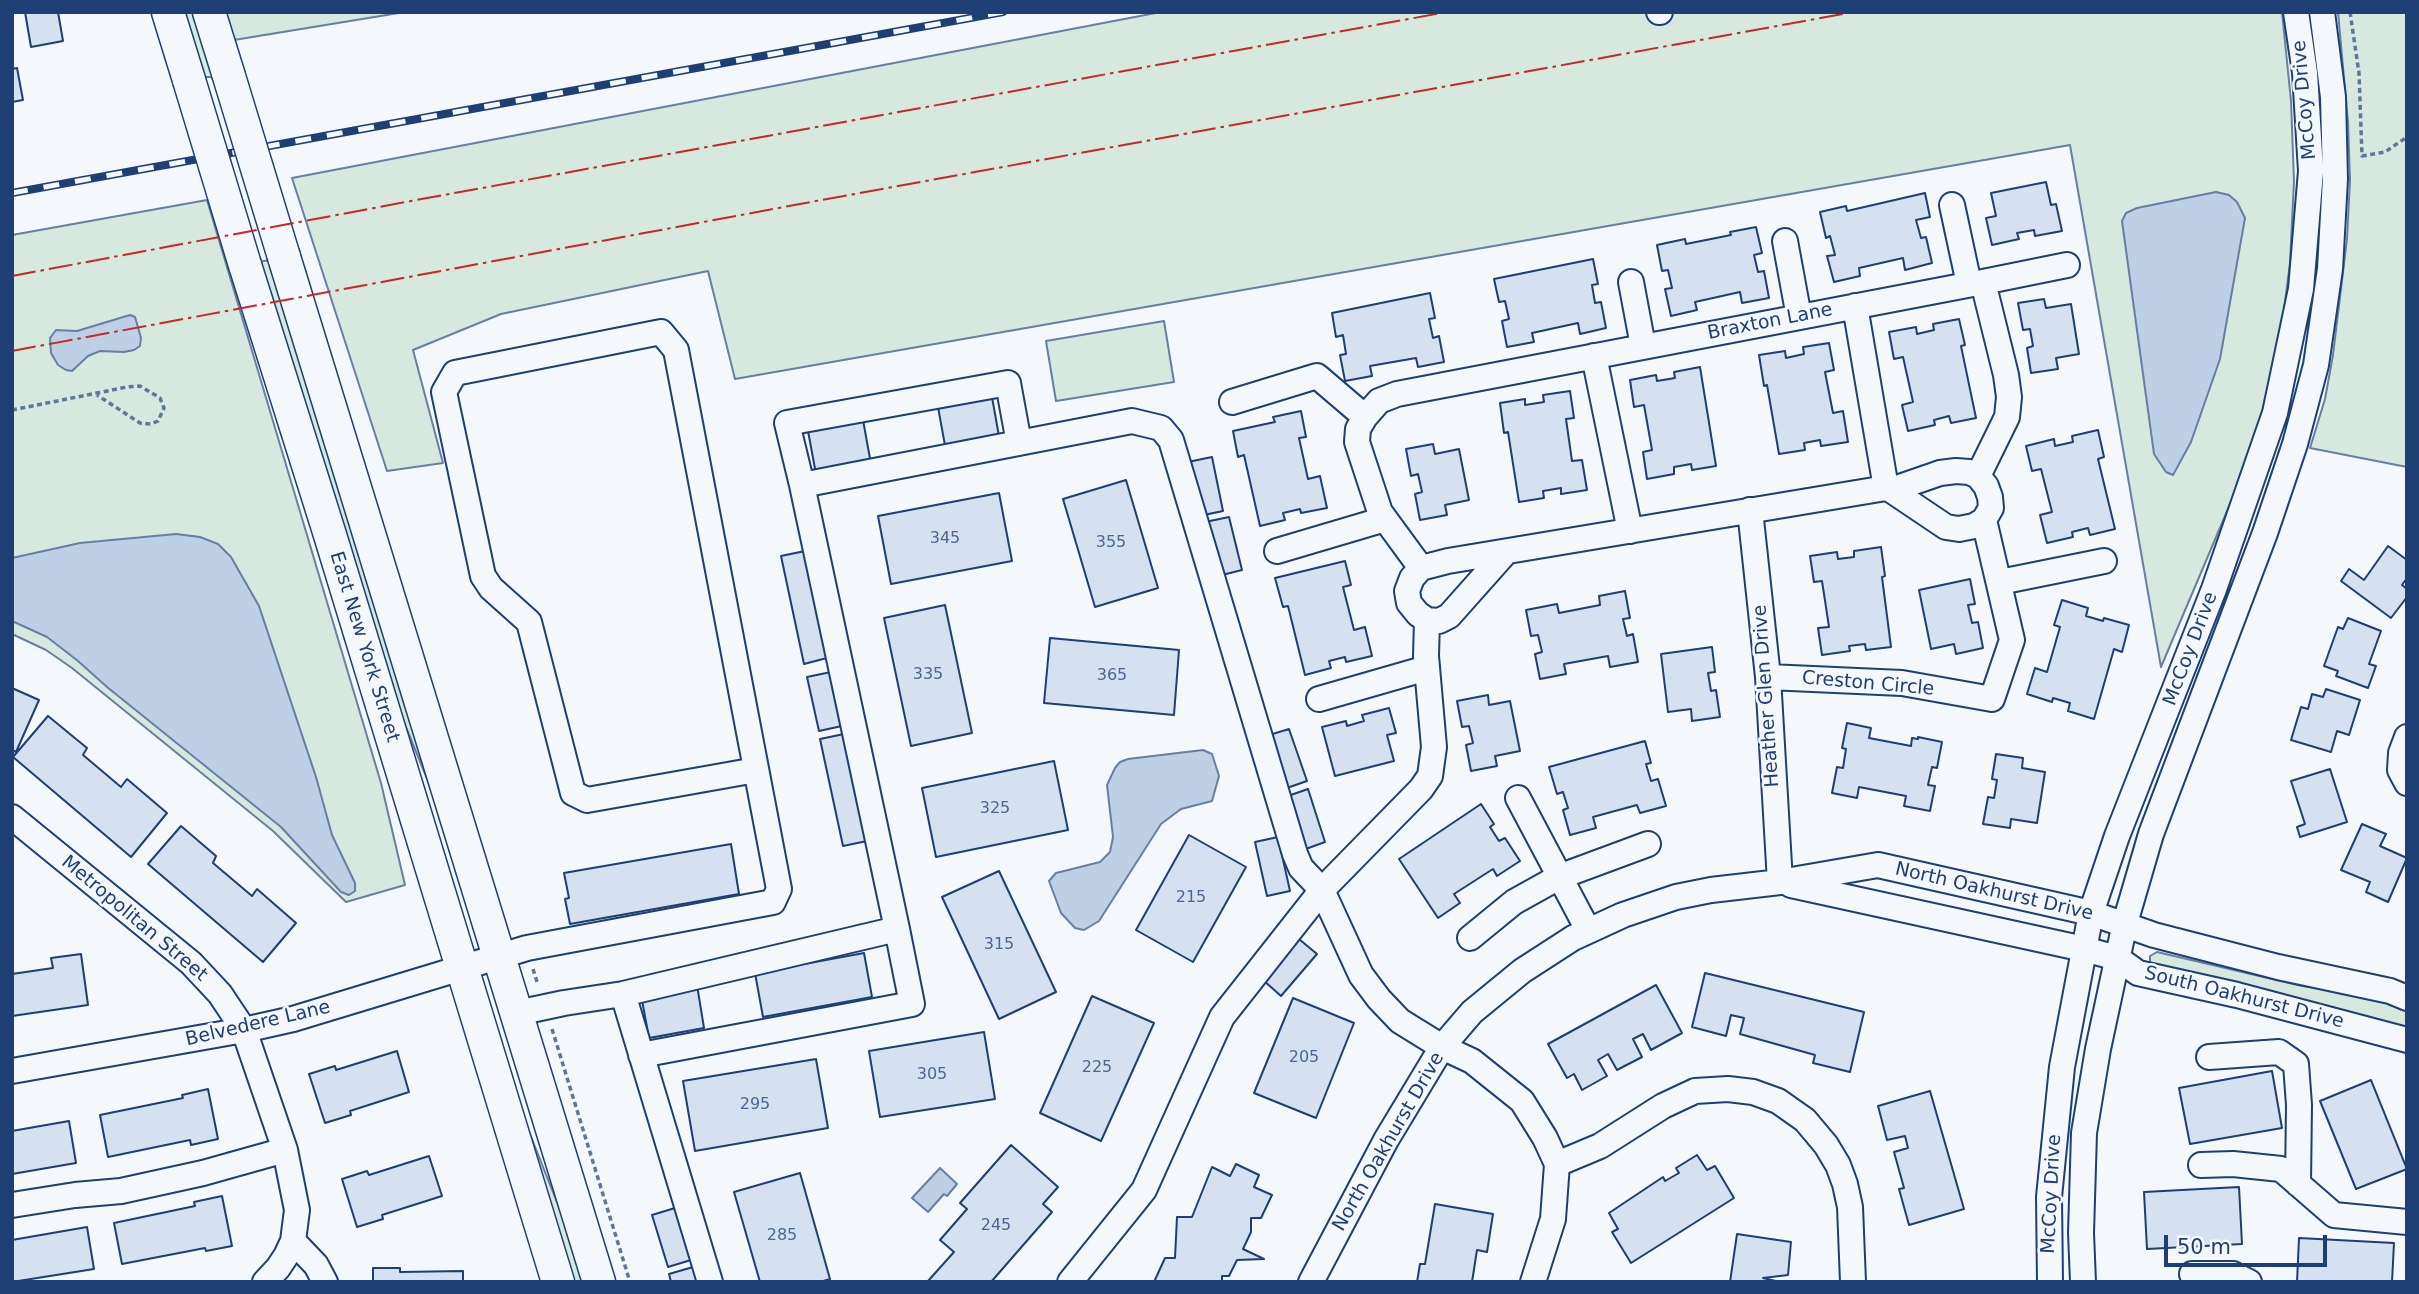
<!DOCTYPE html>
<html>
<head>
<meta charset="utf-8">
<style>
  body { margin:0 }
  #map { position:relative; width:2419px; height:1294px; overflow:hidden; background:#f4f7fb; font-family:"DejaVu Sans",sans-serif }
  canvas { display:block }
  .frame { position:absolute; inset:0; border:14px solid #1d3f73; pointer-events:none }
  .scale { position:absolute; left:2164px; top:1235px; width:163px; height:32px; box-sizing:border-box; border:4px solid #1d3f73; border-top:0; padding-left:9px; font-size:21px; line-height:24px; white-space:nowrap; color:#1d3f73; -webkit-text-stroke:5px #f4f7fb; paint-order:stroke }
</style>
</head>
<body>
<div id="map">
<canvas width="2419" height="1294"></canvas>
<div class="frame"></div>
<div class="scale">50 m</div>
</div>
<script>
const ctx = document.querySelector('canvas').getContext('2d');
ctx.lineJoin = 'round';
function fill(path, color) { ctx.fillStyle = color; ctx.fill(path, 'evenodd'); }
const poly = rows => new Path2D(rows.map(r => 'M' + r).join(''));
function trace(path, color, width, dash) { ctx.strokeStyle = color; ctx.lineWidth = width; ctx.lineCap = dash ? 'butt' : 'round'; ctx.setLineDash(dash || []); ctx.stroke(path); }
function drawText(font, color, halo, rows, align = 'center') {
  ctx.font = font + ' "DejaVu Sans",sans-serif'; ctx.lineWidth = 5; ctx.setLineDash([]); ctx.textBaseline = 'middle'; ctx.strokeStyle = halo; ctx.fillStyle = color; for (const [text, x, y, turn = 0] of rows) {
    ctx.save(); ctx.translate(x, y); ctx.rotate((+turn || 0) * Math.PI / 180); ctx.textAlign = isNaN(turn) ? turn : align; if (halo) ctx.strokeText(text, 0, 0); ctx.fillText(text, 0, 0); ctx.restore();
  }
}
const green = poly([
  [181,12,197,12,217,77,201,77,181,12],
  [225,12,405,12,234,40,225,12],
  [1161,12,2282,12,2291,101,2294,181,2290,263,2280,341,2260,423,2236,490,2161,667,2070,145,735,379,708,271,501,314,413,350,443,463,387,471,292,178,1161,12],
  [2338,12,2407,12,2407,467,2310,448,2325,399,2333,355,2347,239,2350,180,2348,122,2338,12],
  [207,200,381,783,405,885,346,902,273,831,72,668,46,650,12,634,12,235,207,200],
  [271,260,432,791,383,671,258,262,271,260],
  [1164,321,1174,382,1056,401,1046,341,1164,321],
  [2157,952,2302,986,2375,996,2407,1006,2407,1032,2150,964,2150,956,2157,952],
  [524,1119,568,1230,584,1282,571,1282,524,1119]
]);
fill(green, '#d7e8df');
trace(green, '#687fa3', 2);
const water = poly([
  [2216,192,2229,195,2237,202,2245,218,2220,359,2191,442,2173,475,2166,472,2154,454,2122,221,2126,213,2137,208,2216,192],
  [130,315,135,317,141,338,140,346,134,350,124,352,100,351,88,356,72,371,66,370,58,365,51,353,50,338,56,330,77,331,130,315],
  [176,534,200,537,218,544,231,557,259,606,316,777,332,835,355,883,355,891,349,895,341,892,281,827,107,687,78,661,47,637,12,621,12,558,80,543,176,534],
  [1203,750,1212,754,1219,776,1212,801,1181,809,1161,824,1099,921,1084,930,1075,928,1061,913,1049,881,1056,873,1100,862,1110,852,1113,837,1107,785,1115,768,1120,762,1128,759,1203,750],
  [940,1168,957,1184,947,1196,944,1194,928,1212,912,1198,940,1168]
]);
fill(water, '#bed0e5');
trace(water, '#687fa3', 2);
const building = poly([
  [25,12,58,12,63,41,31,47,25,12],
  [17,68,23,100,12,102,12,69,17,68],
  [2046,182,2051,205,2056,204,2062,231,2035,236,2034,230,2017,233,2019,239,1992,245,1986,218,1996,216,1991,193,2046,182],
  [1925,193,1930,217,1916,220,1921,238,1926,237,1932,263,1905,270,1903,258,1859,268,1860,276,1834,282,1827,256,1835,255,1830,236,1826,238,1820,212,1846,206,1847,211,1925,193],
  [1756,227,1762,253,1754,255,1758,272,1764,271,1769,298,1742,303,1740,292,1695,302,1697,310,1671,316,1665,289,1672,288,1668,270,1662,271,1657,245,1685,239,1686,244,1731,235,1730,232,1756,227],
  [1593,259,1598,284,1592,285,1595,303,1601,302,1606,328,1580,334,1578,323,1532,333,1534,342,1507,347,1502,321,1509,319,1505,301,1499,302,1494,279,1593,259],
  [1430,293,1435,318,1429,319,1433,338,1439,336,1444,362,1418,367,1416,358,1370,366,1372,376,1345,381,1340,355,1346,354,1343,335,1336,337,1332,313,1430,293],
  [2044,299,2046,308,2071,304,2079,354,2056,358,2058,369,2031,373,2027,348,2033,346,2030,329,2023,330,2018,303,2044,299],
  [1959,319,1965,345,1961,346,1976,418,1951,423,1949,416,1934,420,1935,425,1908,431,1902,405,1913,402,1903,357,1894,359,1889,332,1916,327,1917,334,1934,330,1933,324,1959,319],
  [1829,343,1834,370,1825,372,1833,413,1843,411,1848,442,1821,446,1820,440,1804,443,1805,450,1779,454,1767,385,1764,386,1759,355,1785,351,1786,358,1804,354,1803,347,1829,343],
  [1700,367,1716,466,1692,470,1691,464,1674,467,1674,474,1647,479,1643,452,1652,450,1644,405,1634,407,1630,380,1656,375,1657,381,1675,378,1674,372,1700,367],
  [1570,391,1574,418,1566,419,1572,461,1582,460,1587,490,1561,494,1561,488,1543,491,1544,498,1519,502,1508,432,1504,433,1500,403,1525,399,1525,405,1544,402,1543,395,1570,391],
  [992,397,1000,442,946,451,938,407,992,397],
  [1301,411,1306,437,1299,438,1308,479,1320,476,1327,508,1301,513,1300,509,1283,513,1285,520,1260,526,1244,455,1238,457,1233,431,1275,422,1273,417,1301,411],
  [863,420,871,464,816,474,808,431,863,420],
  [2098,430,2104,457,2098,459,2115,529,2090,535,2088,528,2072,532,2073,537,2047,543,2040,515,2052,512,2041,469,2032,471,2026,446,2054,439,2055,446,2073,442,2072,436,2098,430],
  [1433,444,1435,454,1459,449,1469,500,1445,505,1447,515,1420,520,1415,494,1422,492,1418,474,1411,476,1406,449,1433,444],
  [1212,457,1223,511,1199,516,1188,462,1212,457],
  [1126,480,1158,588,1095,607,1063,499,1126,480],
  [999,493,1012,561,891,584,878,516,999,493],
  [1229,517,1242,570,1218,576,1205,522,1229,517],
  [2388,546,2407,560,2407,578,2402,585,2407,589,2407,597,2391,618,2341,581,2349,569,2364,580,2388,546],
  [1881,547,1885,576,1882,577,1891,647,1866,650,1865,644,1849,646,1850,651,1822,655,1818,628,1829,627,1822,581,1814,582,1810,556,1837,552,1838,559,1854,557,1854,551,1881,547],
  [805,551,827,658,804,664,781,556,805,551],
  [1345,561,1351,585,1343,587,1354,630,1365,627,1372,656,1346,662,1345,657,1329,661,1331,668,1305,675,1288,606,1283,607,1275,578,1345,561],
  [1970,579,1975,604,1968,605,1972,623,1978,622,1983,648,1956,654,1954,644,1931,649,1919,590,1970,579],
  [1625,591,1630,618,1623,619,1627,636,1633,634,1638,662,1610,667,1608,656,1564,664,1566,674,1540,679,1535,654,1542,652,1538,635,1531,636,1526,610,1557,604,1559,613,1600,605,1599,596,1625,591],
  [2062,600,2088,608,2086,616,2103,621,2104,618,2129,625,2122,652,2114,649,2094,719,2068,711,2070,703,2053,698,2052,702,2027,694,2035,668,2047,672,2060,627,2054,625,2062,600],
  [945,605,972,733,911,746,884,618,945,605],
  [2348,618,2381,631,2369,664,2376,666,2368,688,2336,676,2338,671,2324,666,2338,627,2343,629,2348,618],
  [1050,638,1179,650,1174,715,1044,703,1050,638],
  [1712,647,1715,672,1708,673,1711,691,1716,690,1720,717,1692,721,1691,709,1668,712,1661,654,1712,647],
  [831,672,842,726,819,731,807,677,831,672],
  [12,688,39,700,16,752,12,750,12,688],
  [2326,689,2360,700,2349,735,2337,731,2331,752,2291,740,2301,707,2308,709,2312,694,2323,697,2326,689],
  [1488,695,1489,705,1510,701,1520,751,1495,756,1497,766,1471,771,1466,745,1473,743,1469,726,1462,727,1457,701,1488,695],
  [1389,708,1396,733,1387,735,1394,761,1335,776,1322,727,1346,721,1347,726,1364,721,1362,715,1389,708],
  [48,716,87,748,83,755,121,787,127,779,167,813,131,857,13,757,48,716],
  [1847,723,1871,728,1869,738,1911,746,1912,738,1918,739,1918,737,1942,742,1937,768,1932,767,1928,785,1935,786,1930,811,1904,806,1906,796,1859,787,1857,798,1832,793,1837,767,1843,768,1846,749,1842,748,1847,723],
  [1289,729,1307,781,1284,789,1266,736,1289,729],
  [844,734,867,841,843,846,820,739,844,734],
  [1645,741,1651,763,1646,764,1651,781,1658,779,1666,806,1640,813,1637,805,1593,817,1596,828,1570,835,1563,810,1568,808,1563,792,1557,794,1549,767,1645,741],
  [1996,754,2023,758,2022,768,2045,772,2037,823,2011,819,2010,828,1983,824,1988,797,1994,798,1997,780,1992,779,1996,754],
  [1054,761,1068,830,936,857,922,788,1054,761],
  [2330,769,2347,822,2300,837,2297,827,2305,824,2291,781,2330,769],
  [1308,789,1325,842,1303,850,1285,797,1308,789],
  [1481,804,1494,824,1490,827,1499,841,1505,838,1520,861,1497,876,1493,869,1454,894,1460,903,1438,918,1399,859,1481,804],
  [2362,824,2386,834,2380,846,2407,858,2388,902,2366,892,2370,882,2341,870,2362,824],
  [181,826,216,856,213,863,252,896,257,889,296,923,263,962,148,864,181,826],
  [1189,835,1246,867,1193,962,1136,930,1189,835],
  [1278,837,1290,891,1267,896,1255,842,1278,837],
  [731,844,739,894,570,924,565,899,569,898,564,873,731,844],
  [999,871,1056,992,999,1019,942,897,999,871],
  [1299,939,1317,954,1281,996,1263,980,1299,939],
  [864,953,872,997,763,1017,755,973,864,953],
  [81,954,88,1005,12,1016,12,974,53,968,51,958,81,954],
  [1705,973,1864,1012,1850,1072,1813,1063,1815,1055,1740,1034,1744,1018,1731,1015,1726,1036,1692,1027,1705,973],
  [697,985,704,1028,649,1038,641,995,697,985],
  [1656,985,1682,1033,1651,1050,1643,1034,1633,1039,1642,1057,1617,1070,1608,1054,1598,1060,1607,1076,1582,1090,1574,1074,1567,1078,1548,1044,1656,985],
  [1092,996,1154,1023,1101,1141,1040,1113,1092,996],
  [1293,998,1354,1023,1316,1118,1254,1093,1293,998],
  [984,1032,995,1099,880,1117,869,1051,984,1032],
  [397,1051,409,1092,350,1111,351,1115,325,1123,309,1074,335,1066,336,1070,397,1051],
  [816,1059,828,1128,695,1151,683,1081,816,1059],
  [2272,1071,2282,1128,2190,1144,2179,1088,2272,1071],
  [2371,1080,2407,1169,2356,1189,2320,1101,2371,1080],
  [208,1089,218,1139,191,1145,190,1140,108,1157,100,1115,183,1098,182,1095,208,1089],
  [1930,1091,1964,1209,1909,1225,1899,1189,1904,1188,1894,1152,1908,1148,1905,1136,1887,1140,1878,1106,1930,1091],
  [69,1121,76,1163,12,1174,12,1131,69,1121],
  [1011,1145,1058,1187,1043,1204,1052,1212,991,1282,930,1282,928,1281,954,1252,940,1240,967,1209,960,1203,1011,1145],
  [1697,1155,1707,1170,1715,1166,1734,1198,1631,1263,1612,1232,1618,1229,1609,1213,1663,1177,1665,1181,1679,1173,1676,1168,1697,1155],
  [429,1156,442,1196,382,1215,383,1219,357,1227,342,1179,367,1171,369,1175,429,1156],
  [1236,1164,1259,1175,1254,1187,1272,1195,1261,1218,1251,1218,1251,1232,1243,1249,1264,1259,1237,1260,1229,1276,1222,1276,1222,1282,1154,1282,1165,1258,1175,1258,1177,1217,1192,1217,1212,1167,1230,1176,1236,1164],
  [800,1173,830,1279,820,1282,760,1282,734,1192,800,1173],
  [2239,1187,2242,1244,2147,1249,2144,1192,2239,1187],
  [222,1196,232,1246,206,1251,205,1248,122,1264,114,1223,195,1206,194,1202,222,1196],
  [1435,1204,1493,1214,1487,1252,1477,1250,1472,1282,1417,1282,1420,1264,1425,1264,1435,1204],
  [675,1208,691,1260,668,1267,652,1215,675,1208],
  [87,1227,94,1269,12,1282,12,1240,87,1227],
  [1737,1234,1791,1242,1788,1275,1763,1278,1780,1282,1730,1282,1737,1234],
  [2299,1238,2394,1243,2392,1282,2297,1282,2299,1238],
  [693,1267,697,1282,671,1282,669,1274,693,1267],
  [373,1268,400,1268,400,1272,463,1271,463,1282,373,1282,373,1268]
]);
fill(building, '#d5e0f0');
trace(building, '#1d3f73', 2);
const minor = poly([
  [1659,12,1660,12],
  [1952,205,1969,284],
  [1785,241,1799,317],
  [1631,282,1643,346],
  [1983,282,2067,265],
  [1855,306,1886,488],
  [1594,356,1630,531],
  [1232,402,1317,376,1365,417],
  [1956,471,1969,472,1978,476,1986,486,1990,497,1991,508,1984,520,1974,526,1959,529,1946,527,1891,490,1940,473,1956,471],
  [802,485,787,423,1008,383,1019,443],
  [1750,510,1768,677,1780,882],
  [1277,551,1385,519],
  [1505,553,1449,616,1439,621,1427,620,1418,614,1409,603,1407,591,1412,578,1421,568,1448,561,1886,488,1891,490],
  [1421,568,1380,512,1357,442,1358,429,1365,417,1379,401,1397,394,1983,282,2006,375,2009,397,2007,417,1978,476],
  [2000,582,2104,561],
  [1768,677,1902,683,1992,699,2012,640,1984,520],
  [1319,699,1427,668],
  [2407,737,2401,753,2400,770,2407,783],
  [1518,798,1588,930],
  [12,817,191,963,220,994,244,1030,285,1150,297,1210,293,1241,286,1256,278,1268,265,1282],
  [1791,885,2084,949,2117,958,2138,973,2237,995,2407,1040],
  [1470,938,1514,902,1559,877,1648,844],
  [517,1013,564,1003,623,994],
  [641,1055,912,1004,897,929],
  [2209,1057,2279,1052,2296,1064,2299,1105,2298,1184],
  [12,1071,244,1030,293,1019,527,948,773,902,779,889,676,350,661,332,455,373,444,392,483,576,491,588,529,622,573,793,587,800,756,770],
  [1557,1164,1600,1146,1663,1106,1695,1091,1728,1089,1753,1092,1778,1101,1805,1120,1826,1145,1838,1165,1845,1184,1850,1207,1853,1282],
  [2201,1165,2233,1164,2281,1169,2334,1215,2407,1222],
  [12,1205,75,1195,121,1191,203,1173,285,1150],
  [293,1241,316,1265,325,1282],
  [2192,1274,2233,1274,2249,1282],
  [710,1282,623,994,897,929,802,485,1132,421,1161,428,1171,440,1295,854,1301,868,1322,890,1361,975,1379,999,1400,1021,1442,1047,1472,1061,1522,1101,1545,1138,1557,1164,1553,1219,1533,1282],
  [1070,1282,1144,1190,1222,1017,1322,890,1421,789,1430,776,1434,747,1426,656,1427,620],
  [1311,1282,1386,1140,1442,1047,1472,1012,1522,971,1573,938,1623,915,1676,897,1711,890,1780,882,1878,865,2091,913,2154,935,2278,967,2390,991,2407,998],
  [2050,1282,2049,1197,2062,1067,2091,913,2117,836,2214,589,2275,413,2301,289,2311,171,2305,73,2296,12],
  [2083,1282,2081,1233,2084,1133,2098,1049,2125,923,2151,834,2265,533,2295,444,2316,365,2330,269,2335,179,2333,97,2322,12]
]);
const major = poly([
  [168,12,189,80],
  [209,12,228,73],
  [284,257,599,1282],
  [245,265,330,535,558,1282]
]);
trace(minor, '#1d3f73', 28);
trace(major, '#1d3f73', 35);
trace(poly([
  [2350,12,2359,73,2362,156,2385,152,2407,137],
  [12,410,127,387,140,386,160,398,164,408,158,421,151,424,140,423,97,395],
  [533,969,538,985],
  [552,1029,630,1282]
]), '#5e769c', 3.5, [5, 3.5]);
trace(minor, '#f4f7fb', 24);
trace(major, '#f4f7fb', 32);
const rail = poly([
  [12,193,1003,12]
]);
trace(rail, '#1d3f73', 8);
trace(rail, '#f4f7fb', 5, [16]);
const majorBridge = poly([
  [228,73,284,257],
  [189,80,245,265]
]);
trace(majorBridge, '#1d3f73', 35, []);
trace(majorBridge, '#f4f7fb', 32);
trace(poly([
  [12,276,411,201,1447,12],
  [12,351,816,201,1854,12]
]), '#c62828', 2, [24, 5, 3.5, 5]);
drawText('16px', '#4b6792', null, [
  ["345",945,539],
  ["355",1111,543],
  ["335",928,675],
  ["365",1112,676],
  ["325",995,809],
  ["215",1191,898],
  ["315",999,945],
  ["205",1304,1058],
  ["225",1097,1068],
  ["305",932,1075],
  ["295",755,1105],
  ["245",996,1226],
  ["285",782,1236]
]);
drawText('19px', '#1d3f73', '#f4f7fb', [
  ["McCoy Drive",2305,100,-95],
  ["Braxton Lane",1770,322,-11],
  ["East New York Street",364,647,73],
  ["McCoy Drive",2191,649,-69],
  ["Creston Circle",1868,684,5],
  ["Heather Glen Drive",1767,696,-94],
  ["North Oakhurst Drive",1994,892,13],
  ["Metropolitan Street",134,919,40],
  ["South Oakhurst Drive",2244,998,14],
  ["Belvedere Lane",258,1024,-13],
  ["North Oakhurst Drive",1389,1142,-60],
  ["McCoy Drive",2052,1194,-87]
]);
</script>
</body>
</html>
